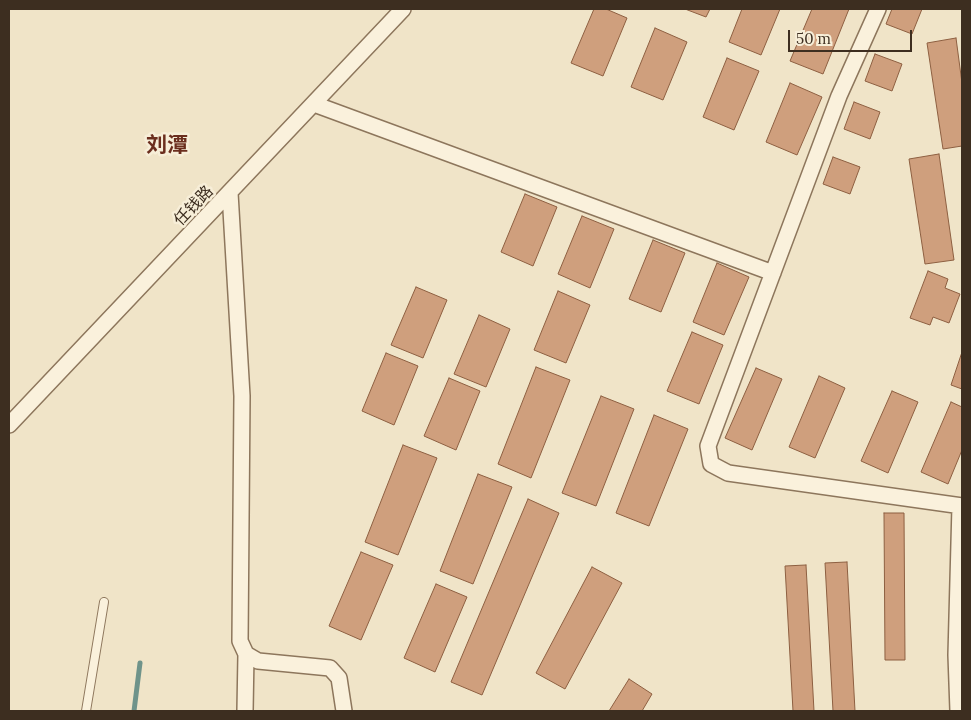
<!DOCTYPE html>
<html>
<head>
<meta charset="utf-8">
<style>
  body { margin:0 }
  #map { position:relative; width:971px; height:720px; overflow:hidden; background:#f0e4c8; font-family:Lora,serif }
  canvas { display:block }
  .frame { position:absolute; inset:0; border:10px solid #3d2e20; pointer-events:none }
  .scale { position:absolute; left:788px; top:30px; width:124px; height:22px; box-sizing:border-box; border:2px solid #3d2e20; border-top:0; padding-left:6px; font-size:15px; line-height:18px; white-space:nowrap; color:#3d2e20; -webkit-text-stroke:4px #f7eed8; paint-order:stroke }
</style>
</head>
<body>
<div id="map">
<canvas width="971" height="720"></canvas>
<div class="frame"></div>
<div class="scale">50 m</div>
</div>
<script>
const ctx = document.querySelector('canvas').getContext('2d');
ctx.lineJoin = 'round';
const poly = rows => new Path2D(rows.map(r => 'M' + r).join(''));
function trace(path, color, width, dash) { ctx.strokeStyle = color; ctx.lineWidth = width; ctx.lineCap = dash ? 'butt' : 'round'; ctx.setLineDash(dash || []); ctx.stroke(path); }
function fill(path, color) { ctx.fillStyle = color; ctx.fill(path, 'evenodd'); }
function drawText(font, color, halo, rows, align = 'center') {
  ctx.font = font + ' Lora,"Noto Sans SC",serif'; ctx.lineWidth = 5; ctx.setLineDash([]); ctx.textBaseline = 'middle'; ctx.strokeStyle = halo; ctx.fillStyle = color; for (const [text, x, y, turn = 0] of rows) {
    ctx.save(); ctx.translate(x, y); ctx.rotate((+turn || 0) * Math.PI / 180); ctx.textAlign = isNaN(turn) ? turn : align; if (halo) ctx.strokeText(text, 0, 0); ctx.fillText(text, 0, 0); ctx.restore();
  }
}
trace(poly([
  [134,711,140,663]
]), '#6f938a', 5);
const building = poly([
  [594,9,606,9,627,18,603,76,571,63,594,9],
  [685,9,710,9,706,17,685,9],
  [742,9,780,9,761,55,729,42,742,9],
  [812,9,849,9,823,74,790,61,812,9],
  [892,9,922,9,912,34,886,24,892,9],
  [655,28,687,42,663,100,631,87,655,28],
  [956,38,962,83,962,146,943,149,927,43,956,38],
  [875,54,902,64,892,91,865,81,875,54],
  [727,58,759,71,734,130,703,117,727,58],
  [790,83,822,97,797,155,766,142,790,83],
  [854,102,880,112,870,139,844,129,854,102],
  [939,154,954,260,925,264,909,159,939,154],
  [833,157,860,167,850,194,823,184,833,157],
  [525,194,557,207,533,266,501,252,525,194],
  [582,216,614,229,590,288,558,274,582,216],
  [653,240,685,253,661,312,629,299,653,240],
  [717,263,749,277,724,335,693,322,717,263],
  [928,271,948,279,945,288,960,294,949,323,933,317,930,325,910,318,928,271],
  [416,287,447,300,423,358,391,345,416,287],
  [558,291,590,305,566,363,534,350,558,291],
  [479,315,510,329,486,387,454,374,479,315],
  [692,332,723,345,699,404,667,391,692,332],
  [962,352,962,389,951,385,962,352],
  [386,353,418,366,394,425,362,411,386,353],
  [536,367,570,380,531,478,498,464,536,367],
  [756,368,782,379,752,450,725,438,756,368],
  [819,376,845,388,815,458,789,447,819,376],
  [449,378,480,391,456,450,424,436,449,378],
  [892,391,918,402,888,473,861,461,892,391],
  [601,396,634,409,596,506,562,493,601,396],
  [951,402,962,407,962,450,948,484,921,472,951,402],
  [654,415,688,429,649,526,616,513,654,415],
  [403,445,437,458,398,555,365,542,403,445],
  [478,474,512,487,473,584,440,571,478,474],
  [528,499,559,513,482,695,451,682,528,499],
  [884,513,904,513,905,660,885,660,884,513],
  [361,552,393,565,361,640,329,626,361,552],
  [847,562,855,711,833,711,825,563,847,562],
  [806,565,814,711,793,711,785,566,806,565],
  [592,567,622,583,565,689,536,673,592,567],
  [436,584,467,597,435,672,404,658,436,584],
  [629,679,652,694,642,711,609,711,629,679]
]);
fill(building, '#cf9f7d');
trace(building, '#8d5f41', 1);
const lane = poly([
  [86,711,104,602]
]);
const street = poly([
  [878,9,839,96,708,446,711,464,728,473,962,506],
  [314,104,773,273],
  [230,193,242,396,240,641,246,654,258,661,330,668,339,678,344,711],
  [9,425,403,9],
  [245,711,246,654],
  [958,711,956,655,960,506]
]);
trace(lane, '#8d765c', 10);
trace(street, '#8d765c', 18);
trace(lane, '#faf1dc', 8);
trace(street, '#faf1dc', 15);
drawText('16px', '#3d2e20', '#f7eed8', [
  ["任钱路",194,206,-46]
]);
drawText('bold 21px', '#6b2e1e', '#f7eed8', [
  ["刘潭",167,146]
]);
</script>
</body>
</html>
